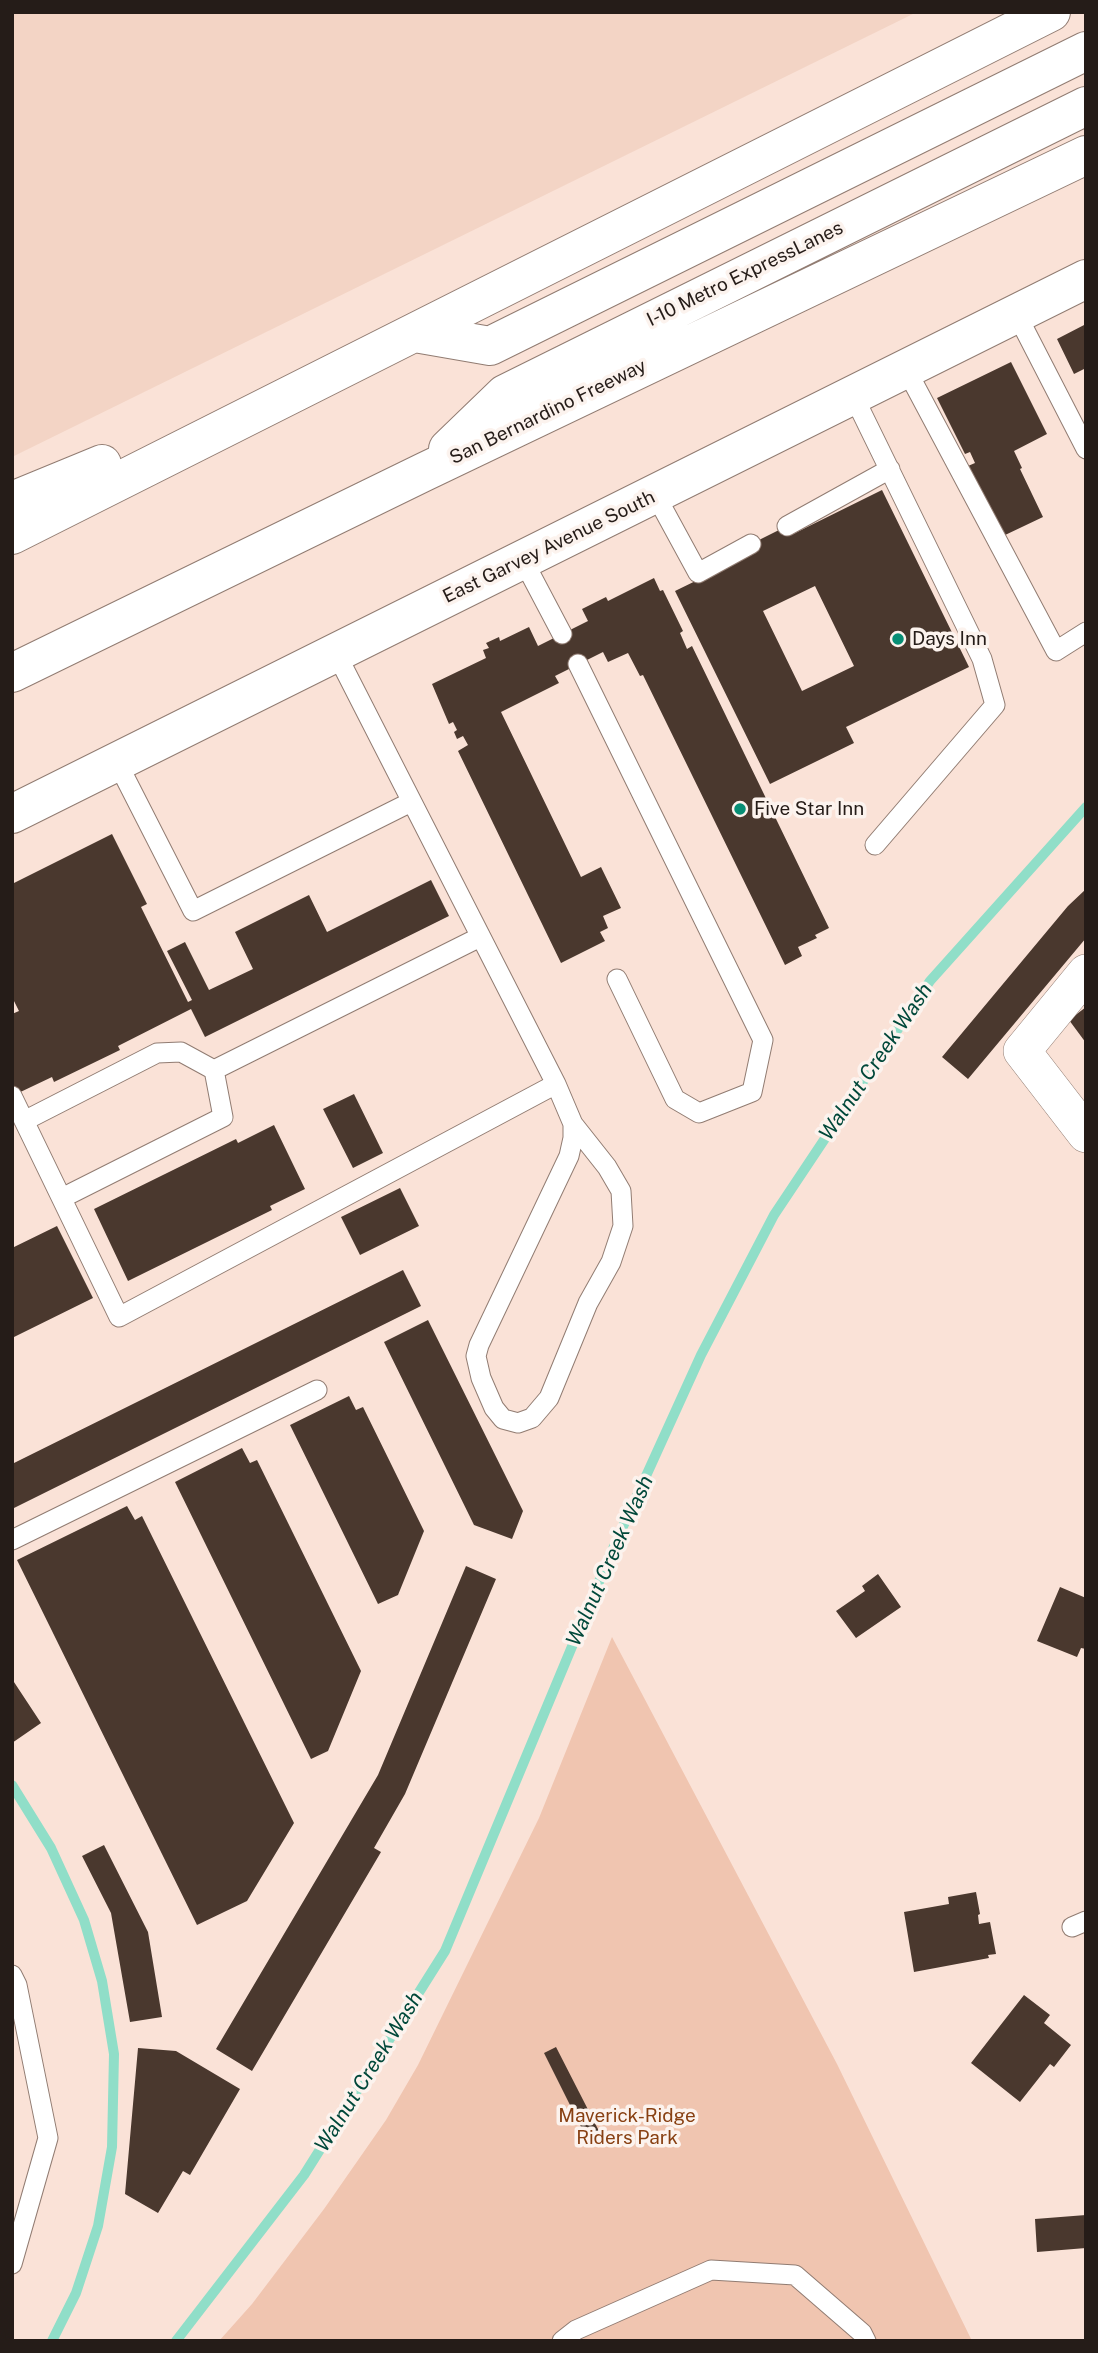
<!DOCTYPE html>
<html>
<head>
<meta charset="utf-8">
<style>
  body { margin:0 }
  #map { position:relative; width:1098px; height:2353px; overflow:hidden; background:#fae2d7; font-family:"Public Sans",sans-serif }
  canvas { display:block }
  .frame { position:absolute; inset:0; border:14px solid #251c18; pointer-events:none }
</style>
</head>
<body>
<div id="map">
<canvas width="1098" height="2353"></canvas>
<div class="frame"></div>
</div>
<script>
const ctx = document.querySelector('canvas').getContext('2d');
ctx.lineJoin = 'round';
function fill(path, color) { ctx.fillStyle = color; ctx.fill(path, 'evenodd'); }
const poly = rows => new Path2D(rows.map(r => 'M' + r).join(''));
function trace(path, color, width, dash) { ctx.strokeStyle = color; ctx.lineWidth = width; ctx.lineCap = dash ? 'butt' : 'round'; ctx.setLineDash(dash || []); ctx.stroke(path); }
function drawText(font, color, halo, rows, align = 'center') {
  ctx.font = font + ' "Public Sans",sans-serif'; ctx.lineWidth = 7; ctx.setLineDash([]); ctx.textBaseline = 'middle'; ctx.strokeStyle = halo; ctx.fillStyle = color; for (const [text, x, y, turn = 0] of rows) {
    ctx.save(); ctx.translate(x, y); ctx.rotate((+turn || 0) * Math.PI / 180); ctx.textAlign = isNaN(turn) ? turn : align; if (halo) ctx.strokeText(text, 0, 0); ctx.fillText(text, 0, 0); ctx.restore();
  }
}
fill(poly([
  [12,12,917,12,12,457]
]), '#f3d4c5');
fill(poly([
  [612,1637,837,2064,972,2341,219,2341,252,2304,324,2209,386,2120,418,2065,539,1818]
]), '#f0c5b0');
trace(poly([
  [12,1785,51,1848,84,1920,102,1981,114,2054,112,2147,98,2226,76,2293,52,2341],
  [176,2341,304,2175,445,1951,611,1553,701,1355,774,1215,930,981,1086,807]
]), '#90dec8', 10);
fill(poly([
  [1086,324,1086,368,1074,374,1057,339],
  [1011,362,1047,434,1014,451,1022,468,1020,469,1043,517,1003,536,968,466,975,463,970,452,965,454,937,398],
  [882,490,969,667,846,727,854,743,770,784,675,591,755,552,751,544,787,526,791,535],
  [815,586,854,666,802,691,763,611],
  [654,578,660,591,663,590,683,631,680,633,687,649,692,646,829,928,815,935,817,938,798,947,802,956,785,965,643,675,640,676,628,653,608,662,603,652,555,676,559,683,501,712,581,877,601,867,621,908,603,916,608,928,600,932,605,941,561,963,458,751,468,745,463,736,457,739,454,732,457,730,453,722,449,724,432,684,486,658,483,650,489,648,486,643,499,637,500,641,529,627,538,646,588,621,582,609,606,597,608,601],
  [112,834,147,904,141,907,188,1002,192,1000,167,951,185,942,209,990,253,969,235,932,309,895,327,932,431,880,449,916,205,1037,191,1009,118,1046,120,1050,54,1082,52,1077,12,1096,12,1014,19,1011,12,997,12,884],
  [1086,889,1086,938,968,1079,942,1057,1068,906],
  [1086,1007,1086,1043,1069,1020],
  [354,1094,383,1153,353,1168,323,1109],
  [274,1125,305,1189,270,1206,272,1210,128,1281,94,1209,236,1139,238,1143],
  [400,1188,419,1226,360,1255,341,1217],
  [57,1226,93,1298,12,1338,12,1248],
  [403,1270,421,1306,12,1509,12,1464],
  [428,1320,523,1511,512,1539,474,1525,384,1342],
  [349,1396,356,1410,363,1407,424,1531,398,1595,378,1604,290,1425],
  [242,1448,250,1463,257,1460,361,1671,328,1751,311,1759,175,1482],
  [127,1506,135,1520,142,1516,294,1823,247,1901,197,1925,17,1560],
  [466,1566,496,1579,405,1794,374,1848,381,1852,252,2071,216,2049,378,1775],
  [878,1574,901,1607,856,1638,836,1611,865,1591,862,1586],
  [1060,1587,1086,1598,1086,1649,1081,1648,1077,1657,1037,1641],
  [12,1679,41,1723,12,1743],
  [104,1845,148,1932,162,2017,130,2022,111,1913,82,1856],
  [976,1892,980,1914,978,1915,979,1924,990,1922,996,1954,988,1955,989,1958,914,1972,904,1912,949,1904,948,1897],
  [1024,1995,1050,2015,1044,2023,1071,2045,1054,2067,1050,2064,1020,2102,971,2063],
  [556,2047,601,2135,588,2141,544,2053],
  [138,2048,176,2051,240,2089,190,2175,183,2171,158,2213,125,2194],
  [1086,2215,1086,2248,1037,2252,1035,2219]
]), '#4a382e');
const service = poly([
  [1016,313,1086,449],
  [906,369,1056,651,1086,632],
  [853,395,982,659,995,705,875,845],
  [655,494,698,573,751,544],
  [787,526,890,469],
  [523,560,562,634],
  [578,664,763,1040,752,1092,699,1113,675,1099,617,979],
  [117,762,193,911,411,802],
  [556,1084,573,1124,607,1167,621,1191,623,1226,611,1262,588,1303,549,1398,532,1418,518,1423,503,1419,494,1408,481,1378,476,1356,479,1345,569,1156,573,1138,573,1124],
  [12,1096,119,1317,556,1084,336,653],
  [24,1121,157,1053,181,1052,214,1070,480,937],
  [62,1198,223,1117,214,1070],
  [12,1540,317,1390],
  [1072,1927,1086,1921],
  [12,1975,17,1985,48,2138,12,2264],
  [562,2341,576,2330,711,2270,795,2275,862,2333,866,2341]
]);
const minor = poly([
  [1086,973,1022,1051,1086,1134]
]);
const tertiary = poly([
  [12,814,1086,279]
]);
const motorway = poly([
  [415,333,490,346,1086,51],
  [448,449,505,394,1086,106],
  [12,501,102,464],
  [12,535,1051,12],
  [12,673,424,472,1086,155]
]);
trace(service, '#917c72', 21);
trace(minor, '#917c72', 38);
trace(tertiary, '#917c72', 40);
trace(motorway, '#917c72', 40);
trace(service, '#fff', 19);
trace(minor, '#fff', 37);
trace(tertiary, '#fff', 38);
trace(motorway, '#fff', 38);
for (const [x, y, r, color] of [
  [898,639,7,"#078e75"],
  [740,809,7,"#078e75"]
]) { const dot = new Path2D(); dot.arc(x, y, r, 0, 2 * Math.PI); ctx.fillStyle = color; ctx.fill(dot); trace(dot, '#fcf3ee', 2.5); }
drawText('19px', '#251c18', '#fcf3ee', [
  ["I-10 Metro ExpressLanes",745,274,-26],
  ["San Bernardino Freeway",548,412,-26],
  ["East Garvey Avenue South",549,547,-26]
]);
drawText('19px', '#251c18', '#fcf3ee', [
  ["Days Inn",912,639],
  ["Five Star Inn",754,809]
], 'left');
drawText('19px', '#884012', '#fcf3ee', [
  ["Maverick-Ridge",627,2116],
  ["Riders Park",627,2138]
]);
drawText('italic 21px', '#01483a', '#fcf3ee', [
  ["Walnut Creek Wash",876,1062,-56],
  ["Walnut Creek Wash",610,1561,-66],
  ["Walnut Creek Wash",369,2072,-58]
]);
</script>
</body>
</html>
